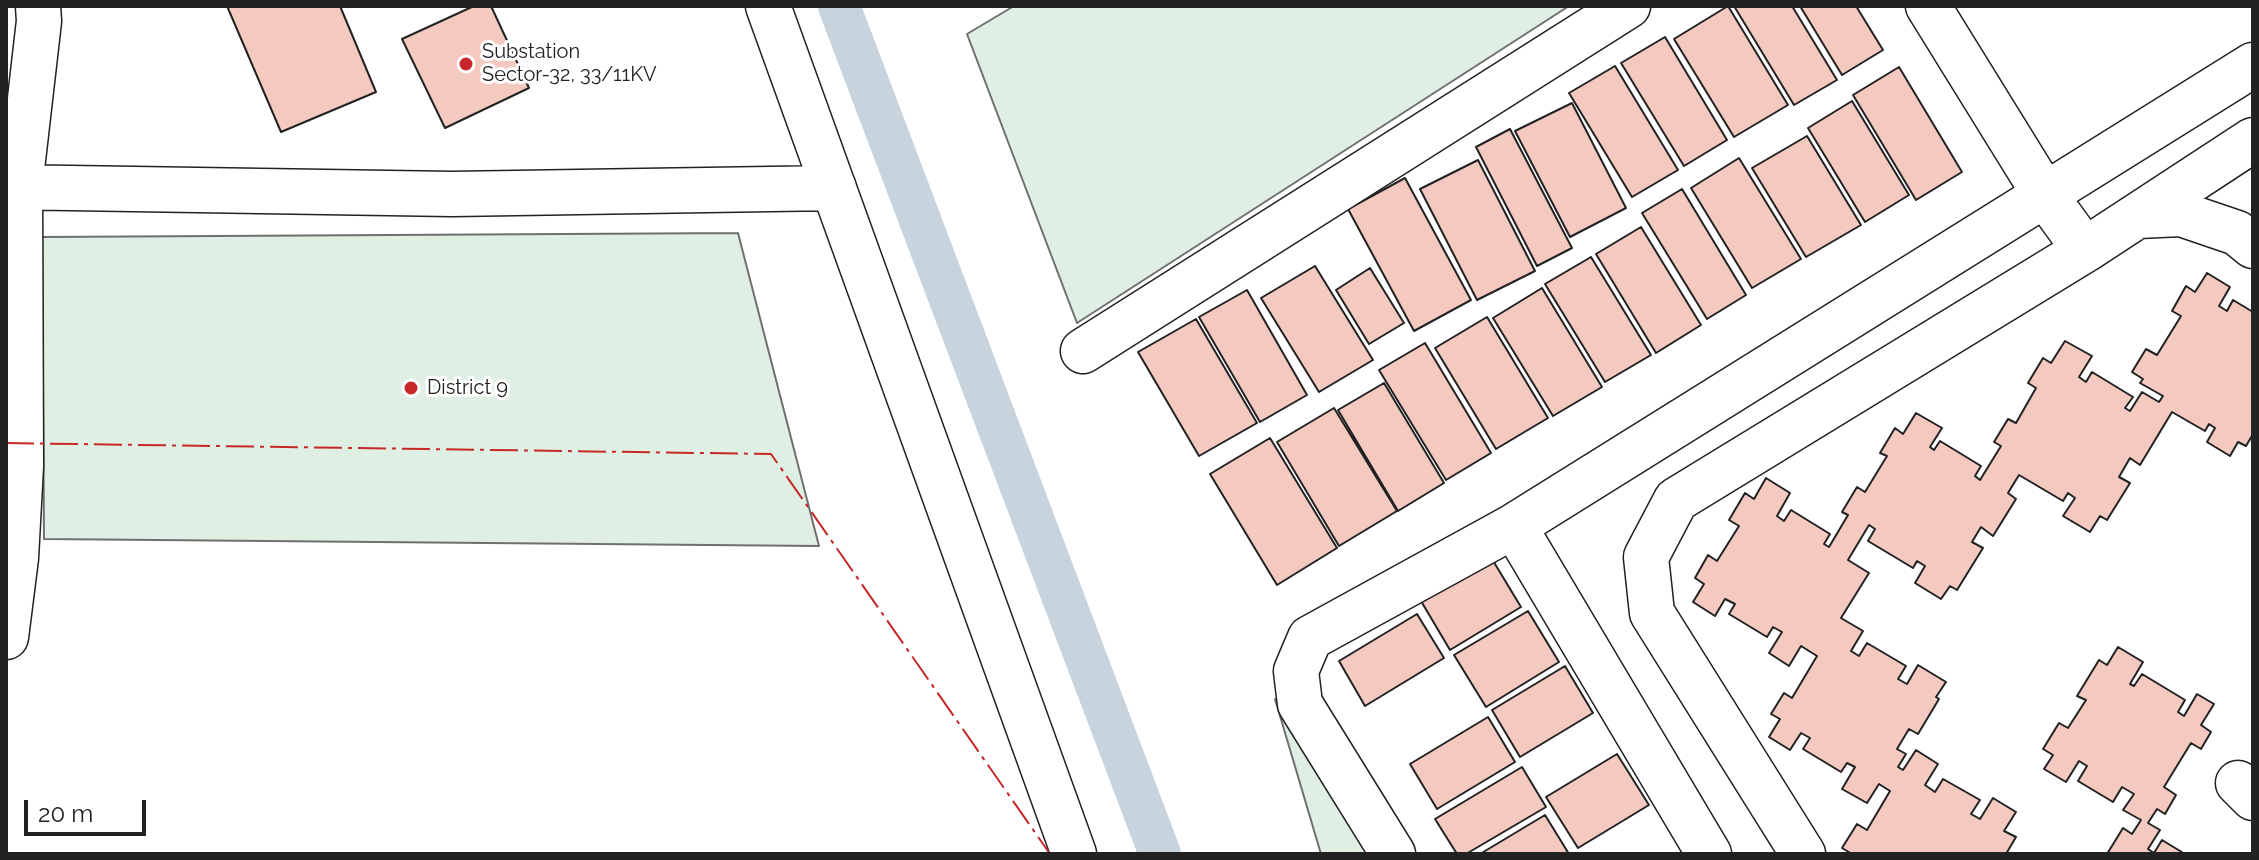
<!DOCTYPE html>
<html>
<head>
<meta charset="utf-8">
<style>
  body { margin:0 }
  #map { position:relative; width:2259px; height:860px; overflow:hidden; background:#fff; font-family:Raleway,sans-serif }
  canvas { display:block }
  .frame { position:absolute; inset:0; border:8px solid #222; pointer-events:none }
  .scale { position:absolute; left:24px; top:800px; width:122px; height:36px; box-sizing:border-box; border:4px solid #222; border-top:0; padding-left:10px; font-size:24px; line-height:28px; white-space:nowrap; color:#222; -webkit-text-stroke:6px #fff; paint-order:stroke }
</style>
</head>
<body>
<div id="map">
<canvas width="2259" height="860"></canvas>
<div class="frame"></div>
<div class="scale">20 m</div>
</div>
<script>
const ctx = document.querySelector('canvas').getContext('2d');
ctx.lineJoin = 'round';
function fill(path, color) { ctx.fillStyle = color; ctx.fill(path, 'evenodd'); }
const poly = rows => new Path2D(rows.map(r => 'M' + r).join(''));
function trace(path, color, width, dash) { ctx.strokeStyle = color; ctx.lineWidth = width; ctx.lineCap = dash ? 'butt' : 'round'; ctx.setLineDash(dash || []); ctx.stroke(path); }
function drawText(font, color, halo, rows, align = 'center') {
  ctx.font = font + ' Raleway,sans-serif'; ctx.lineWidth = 6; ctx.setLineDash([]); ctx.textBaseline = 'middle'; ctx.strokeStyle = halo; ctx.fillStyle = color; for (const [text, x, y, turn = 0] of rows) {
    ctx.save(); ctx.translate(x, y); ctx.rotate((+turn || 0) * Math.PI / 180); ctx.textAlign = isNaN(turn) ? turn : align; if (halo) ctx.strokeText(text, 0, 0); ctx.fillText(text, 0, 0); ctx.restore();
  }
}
const green = poly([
  [1014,6,1569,6,1077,323,967,34,1014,6],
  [738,233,819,546,44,539,42,237,738,233],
  [1275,699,1371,854,1321,854,1275,699]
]);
fill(green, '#e0efe3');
trace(green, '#6f6f6f', 2);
trace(poly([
  [839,6,1160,854]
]), '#c7d3dd', 42);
const building = poly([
  [227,6,340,6,376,92,281,132,227,6],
  [474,6,491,6,529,88,445,128,402,39,474,6],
  [1728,6,1788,105,1734,137,1674,39,1728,6],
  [1734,6,1792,6,1837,80,1794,105,1734,6],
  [1800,6,1856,6,1883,50,1842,75,1800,6],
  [1665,37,1727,140,1684,166,1621,63,1665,37],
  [1615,66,1678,170,1632,197,1569,93,1615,66],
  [1899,67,1962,172,1916,200,1853,95,1899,67],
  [1852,101,1909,195,1865,222,1808,128,1852,101],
  [1572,103,1626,208,1570,237,1515,131,1572,103],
  [1510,129,1572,248,1537,266,1476,147,1510,129],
  [1807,136,1861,225,1806,257,1752,168,1807,136],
  [1739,158,1801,259,1752,288,1691,188,1739,158],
  [1478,160,1535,271,1477,300,1420,189,1478,160],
  [1405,178,1471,300,1414,331,1348,209,1405,178],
  [1682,189,1746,295,1707,319,1642,213,1682,189],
  [1641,227,1701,325,1656,353,1596,254,1641,227],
  [1591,257,1651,355,1605,382,1545,284,1591,257],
  [1315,266,1373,360,1319,392,1261,298,1315,266],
  [1370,268,1404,323,1369,344,1336,290,1370,268],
  [2207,273,2230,287,2219,306,2227,311,2233,300,2253,312,2253,434,2246,446,2238,442,2230,456,2207,442,2215,428,2209,424,2205,431,2172,412,2140,465,2130,458,2119,477,2130,483,2107,520,2100,516,2090,532,2063,516,2075,498,2068,493,2063,501,2019,475,2008,493,2016,499,1993,536,1981,527,1972,542,1983,548,1957,590,1950,586,1941,599,1915,583,1925,566,1917,561,1913,568,1868,541,1875,529,1869,525,1848,560,1869,573,1841,618,1863,631,1851,651,1859,656,1867,643,1906,666,1898,679,1907,684,1918,665,1946,682,1936,697,1939,699,1918,734,1909,729,1897,749,1906,754,1898,767,1903,770,1916,750,1938,764,1925,785,1935,792,1943,779,1980,800,1971,814,1980,819,1993,798,2016,812,2004,831,2016,837,2006,854,1852,854,1842,848,1857,824,1867,830,1890,791,1879,784,1867,803,1842,789,1855,767,1847,763,1841,772,1803,749,1810,738,1801,733,1790,750,1769,737,1780,719,1771,714,1784,693,1792,698,1817,656,1801,646,1789,666,1769,653,1782,632,1773,627,1767,637,1729,614,1735,604,1725,599,1715,616,1693,602,1704,584,1695,578,1708,555,1717,561,1739,526,1729,520,1745,493,1754,499,1766,478,1790,493,1777,516,1784,521,1791,510,1830,534,1824,544,1829,547,1848,515,1842,512,1857,487,1865,492,1887,456,1880,453,1895,428,1903,434,1916,413,1942,428,1930,447,1934,450,1940,441,1981,466,1975,476,1980,480,2001,446,1994,442,2008,419,2016,423,2036,388,2028,383,2043,358,2051,363,2065,341,2092,356,2079,377,2086,382,2092,372,2133,397,2125,408,2130,411,2142,392,2159,402,2163,396,2140,383,2143,379,2132,372,2146,349,2157,355,2181,316,2172,311,2186,286,2195,292,2207,273],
  [1542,288,1602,387,1553,416,1493,318,1542,288],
  [1247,290,1307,395,1260,422,1199,317,1247,290],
  [1487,317,1548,418,1496,449,1435,348,1487,317],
  [1196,319,1257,423,1199,456,1138,352,1196,319],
  [1425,343,1491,453,1446,480,1379,370,1425,343],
  [1384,383,1444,483,1398,511,1338,410,1384,383],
  [1334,408,1397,511,1339,546,1277,442,1334,408],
  [1270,438,1337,548,1277,585,1210,474,1270,438],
  [1492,559,1521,607,1450,650,1421,601,1492,559],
  [1528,611,1559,662,1486,707,1454,655,1528,611],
  [1417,614,1444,658,1365,706,1339,661,1417,614],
  [2118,647,2143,662,2130,684,2134,686,2142,674,2185,700,2178,712,2184,716,2197,694,2214,704,2201,725,2211,732,2201,749,2191,743,2164,787,2176,795,2165,814,2157,809,2148,823,2160,830,2148,849,2154,853,2162,840,2185,854,2107,854,2123,828,2132,834,2141,820,2123,810,2134,794,2122,787,2113,802,2078,781,2087,766,2079,761,2066,782,2044,769,2053,755,2043,749,2059,723,2068,728,2086,700,2077,696,2099,660,2107,665,2118,647],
  [1565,666,1593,713,1520,757,1492,710,1565,666],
  [1488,717,1515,762,1437,809,1410,764,1488,717],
  [1617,754,1649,805,1578,848,1546,797,1617,754],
  [1522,767,1546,807,1466,854,1457,854,1435,819,1522,767],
  [1545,815,1569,854,1480,854,1545,815]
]);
fill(building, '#f3c9c0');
trace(building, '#222', 2);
const minor = poly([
  [768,6,1074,854],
  [1928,6,2045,195,2085,250],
  [6,187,452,194,834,188],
  [2138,216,2181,214,2237,233,2253,246],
  [1083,351,1628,6],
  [1514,526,1709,854],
  [6,637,16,558,21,466,20,186,39,21,38,6],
  [2238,783,2253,798],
  [1393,854,1300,704,1296,671,1310,638,1514,526,2253,65],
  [1803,854,1652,613,1646,557,1676,500,2085,250,2253,140]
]);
trace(minor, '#222', 47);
trace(minor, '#fff', 44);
trace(poly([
  [6,443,771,454,1050,854]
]), '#c62828', 2, [28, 6, 4, 6]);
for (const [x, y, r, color] of [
  [466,64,8,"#c62828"],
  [411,388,8,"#c62828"]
]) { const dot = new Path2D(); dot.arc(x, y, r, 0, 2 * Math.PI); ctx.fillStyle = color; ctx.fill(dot); trace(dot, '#fff', 3); }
drawText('20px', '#222', '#fff', [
  ["Substation",482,52],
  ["Sector-32, 33/11KV",482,75],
  ["District 9",427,388]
], 'left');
</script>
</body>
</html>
